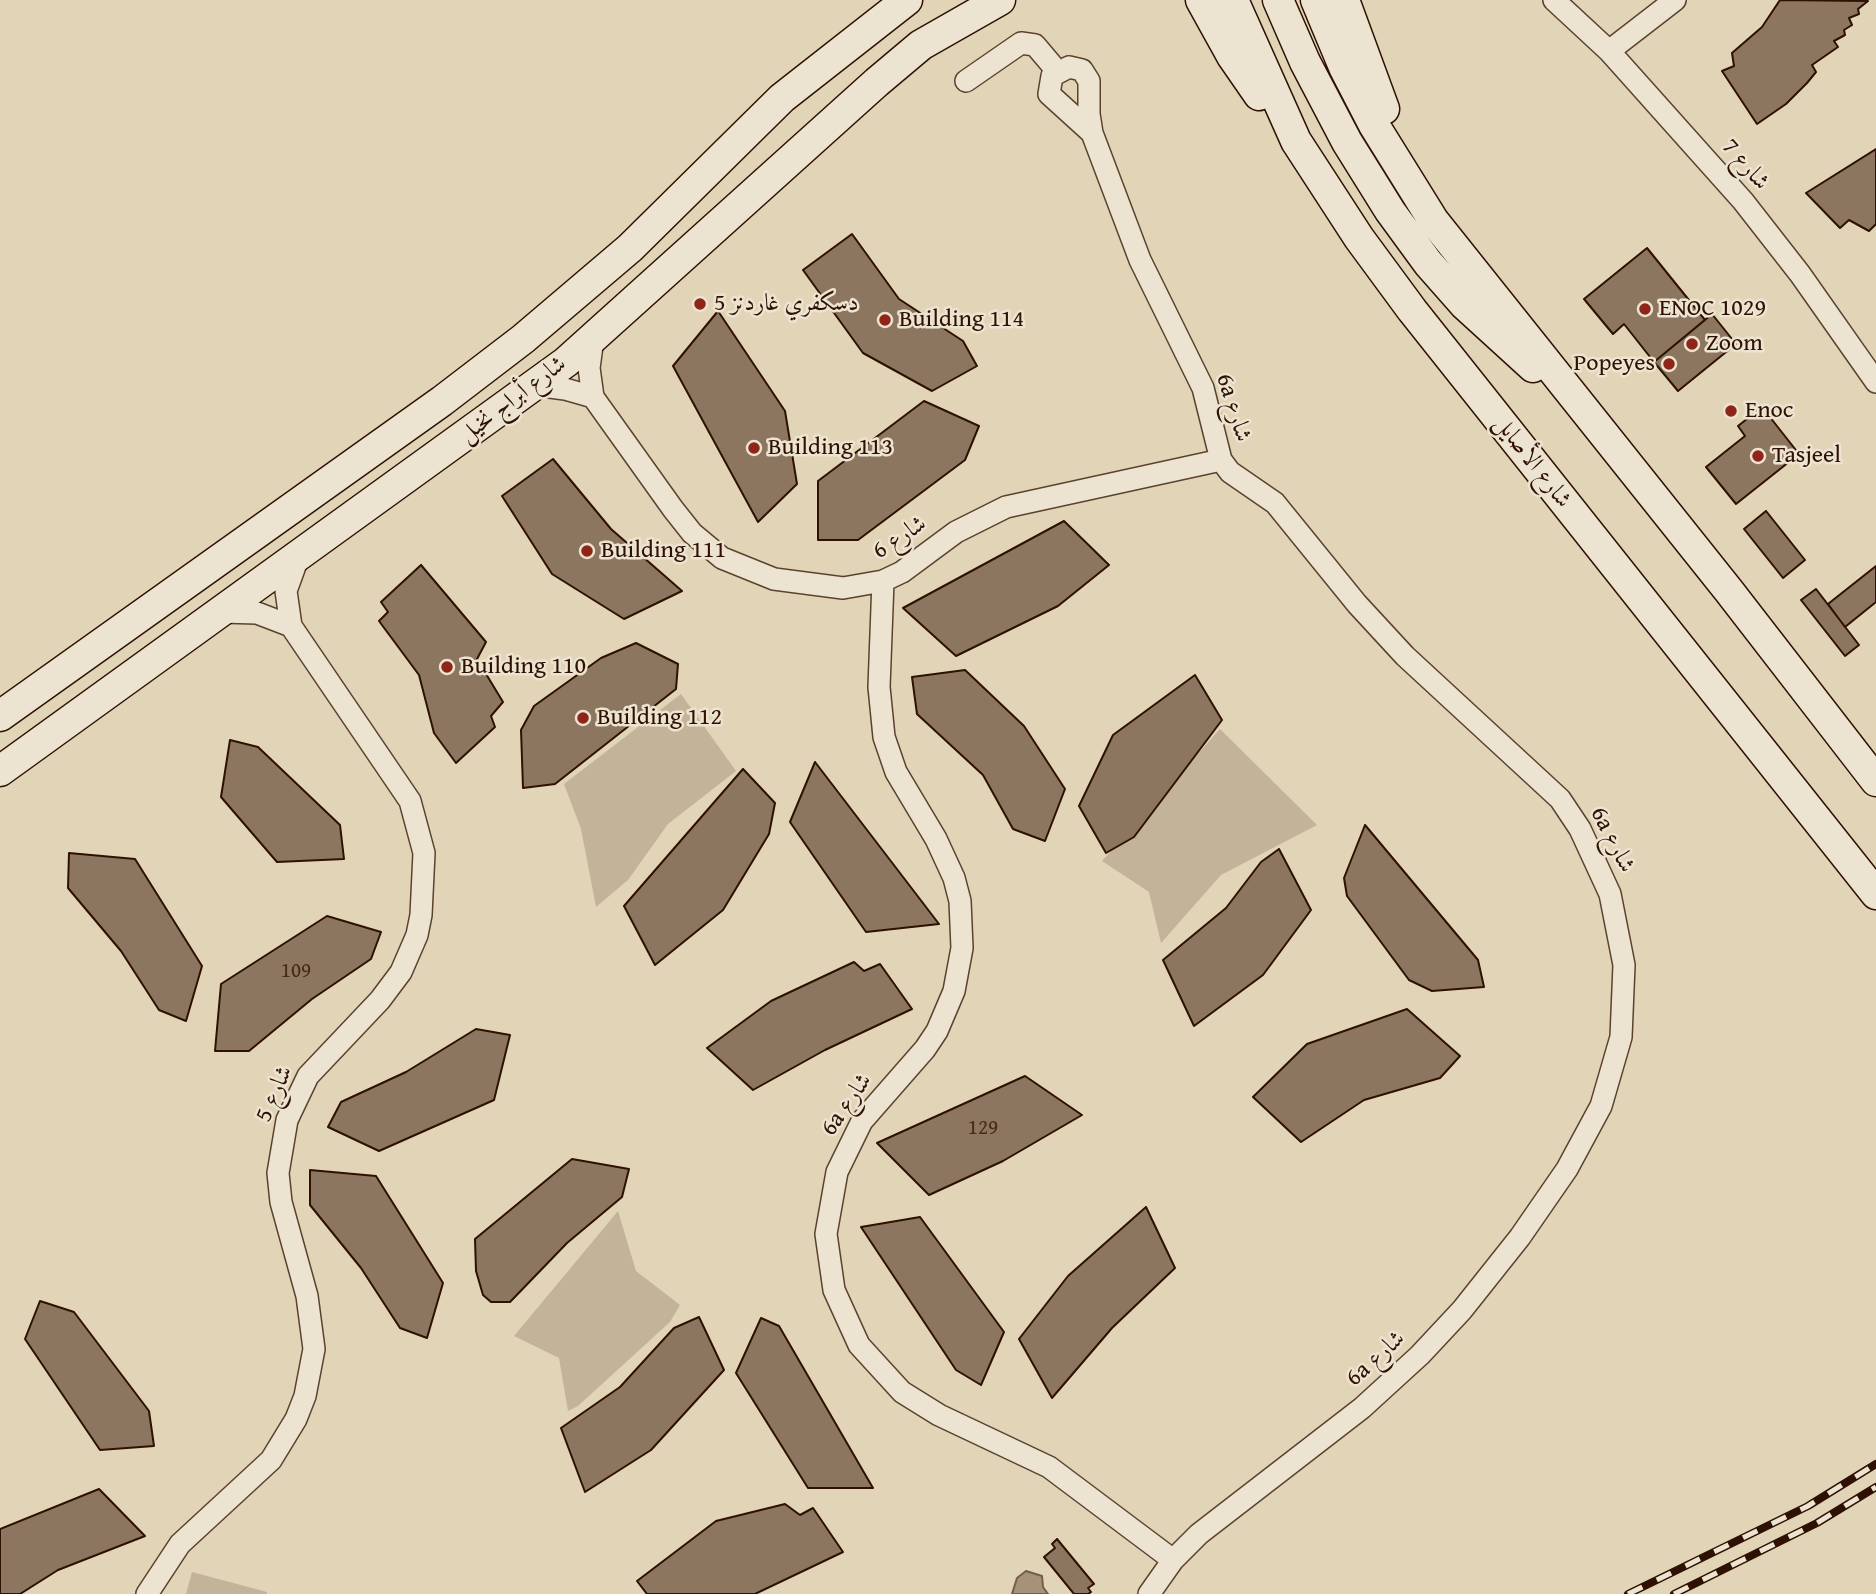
<!DOCTYPE html>
<html>
<head>
<meta charset="utf-8">
<style>
  body { margin:0 }
  canvas { display:block; background:#e2d4b7 }
</style>
</head>
<body>
<canvas width="1876" height="1594"></canvas>
<script>
const ctx = document.querySelector('canvas').getContext('2d');
ctx.lineJoin = 'round';
function fill(path, color) { ctx.fillStyle = color; ctx.fill(path, 'evenodd'); }
const poly = rows => new Path2D(rows.map(r => 'M' + r).join(''));
function trace(path, color, width, dash) { ctx.strokeStyle = color; ctx.lineWidth = width; ctx.lineCap = dash ? 'butt' : 'round'; ctx.setLineDash(dash || []); ctx.stroke(path); }
function drawText(font, color, halo, rows, align = 'center') {
  ctx.font = font + ' "Gentium Book Plus",Amiri,serif'; ctx.lineWidth = 5; ctx.setLineDash([]); ctx.textBaseline = 'middle'; ctx.strokeStyle = halo; ctx.fillStyle = color; for (const [text, x, y, turn = 0] of rows) {
    ctx.save(); ctx.translate(x, y); ctx.rotate((+turn || 0) * Math.PI / 180); ctx.textAlign = isNaN(turn) ? turn : align; if (halo) ctx.strokeText(text, 0, 0); ctx.fillText(text, 0, 0); ctx.restore();
  }
}
fill(poly([
  [681,694,736,771,668,824,628,880,596,907,581,829,564,784],
  [1220,729,1317,825,1221,875,1161,943,1149,892,1102,861],
  [618,1211,636,1271,680,1305,670,1322,578,1406,568,1411,559,1358,514,1336],
  [192,1572,267,1592,267,1594,186,1594]
]), '#c3b398');
const water = poly([
  [1026,1571,1042,1576,1043,1587,1048,1594,1012,1594,1017,1578,1026,1571]
]);
fill(water, '#a59279');
trace(water, '#755e49', 2);
const building = poly([
  [1780,0,1868,1,1858,9,1859,14,1849,18,1852,25,1844,30,1845,35,1834,41,1838,47,1812,65,1816,72,1807,83,1786,104,1757,124,1722,71,1734,66,1732,53,1762,27,1780,0],
  [1876,149,1876,224,1869,231,1849,220,1840,228,1806,193,1876,149],
  [852,234,899,299,963,341,977,366,932,391,863,353,803,270,852,234],
  [1647,248,1705,320,1654,362,1624,324,1613,334,1584,299,1647,248],
  [718,311,785,411,797,484,758,522,673,366,718,311],
  [1712,314,1736,344,1678,391,1654,362,1712,314],
  [924,401,979,426,965,460,858,540,818,540,818,481,924,401],
  [1762,407,1799,454,1736,504,1706,467,1745,436,1738,426,1762,407],
  [553,459,611,529,682,591,624,619,552,574,502,496,553,459],
  [1766,511,1805,560,1783,578,1744,529,1766,511],
  [1064,521,1109,565,1058,606,956,656,903,608,1064,521],
  [421,565,486,642,477,659,503,702,491,716,495,727,456,763,434,733,419,675,379,621,388,612,381,602,421,565],
  [1876,566,1876,602,1845,627,1828,604,1876,566],
  [1816,589,1859,645,1845,656,1801,600,1816,589],
  [636,643,678,664,676,689,555,784,523,788,521,730,534,706,601,658,636,643],
  [965,670,1024,726,1065,789,1045,841,1013,829,983,775,917,714,912,677,965,670],
  [1195,675,1222,720,1134,837,1106,853,1079,806,1113,735,1195,675],
  [230,740,258,747,340,825,344,859,277,862,221,797,230,740],
  [815,762,939,924,866,932,790,822,815,762],
  [743,769,775,803,769,834,723,910,655,965,624,906,743,769],
  [1365,825,1478,960,1484,987,1432,991,1409,980,1347,896,1344,878,1365,825],
  [1279,849,1311,910,1263,975,1194,1026,1163,960,1226,908,1261,862,1279,849],
  [69,853,135,859,202,966,186,1021,159,1010,121,951,68,888,69,853],
  [327,916,381,932,371,959,312,999,249,1051,215,1051,221,984,327,916],
  [854,962,864,971,880,964,912,1009,825,1050,753,1090,707,1048,771,1001,854,962],
  [1407,1009,1460,1056,1440,1078,1364,1100,1301,1142,1253,1097,1307,1044,1407,1009],
  [476,1029,510,1035,494,1100,379,1151,328,1127,341,1102,406,1072,476,1029],
  [1025,1076,1082,1115,1003,1161,929,1195,877,1143,1025,1076],
  [572,1159,629,1169,622,1197,567,1243,510,1302,491,1302,483,1295,476,1271,475,1239,572,1159],
  [310,1170,376,1176,443,1283,427,1338,400,1328,361,1268,310,1205,310,1170],
  [1146,1207,1175,1268,1112,1328,1052,1398,1019,1339,1068,1276,1146,1207],
  [920,1217,1004,1332,981,1385,956,1370,861,1227,920,1217],
  [40,1301,74,1312,149,1411,154,1446,100,1450,25,1339,40,1301],
  [699,1317,724,1370,651,1450,585,1492,561,1428,620,1387,674,1328,699,1317],
  [761,1318,779,1326,873,1488,808,1488,736,1373,761,1318],
  [99,1489,145,1536,58,1570,20,1594,0,1594,0,1529,99,1489],
  [785,1504,800,1515,813,1508,843,1552,755,1594,647,1594,637,1581,716,1521,785,1504],
  [1057,1539,1094,1584,1088,1588,1091,1592,1088,1594,1074,1594,1044,1557,1055,1548,1052,1544,1057,1539]
]);
fill(building, '#8c7660');
trace(building, '#2e1102', 2);
const street = poly([
  [1554,0,1609,51,1743,201,1800,274,1876,382],
  [1609,51,1675,0],
  [1069,67,1082,70,1089,81,1089,114,1092,133,1049,94,1052,76,1069,67],
  [966,81,1021,43,1035,45,1057,71],
  [1092,133,1140,260,1203,388,1221,460,1230,472,1275,503,1357,604,1405,656,1560,799,1580,829,1610,894,1624,965,1621,1037,1601,1106,1567,1169,1520,1237,1462,1310,1420,1355,1362,1408,1199,1534,1173,1560,1149,1594],
  [593,338,589,368,593,397,673,509,692,533,722,558,774,579,843,588,883,581,902,572,956,532,1006,507,1221,460],
  [535,385,565,389,593,397],
  [883,581,879,687,884,737,896,772,936,839,954,878,960,901,962,948,954,991,937,1031,925,1049,862,1121,837,1172,826,1234,834,1290,859,1345,902,1392,939,1415,1049,1467,1173,1560],
  [221,612,257,613,291,626],
  [147,1594,180,1544,271,1460,296,1419,305,1396,314,1349,307,1296,281,1202,278,1173,287,1120,308,1076,380,1000,401,972,417,935,421,915,424,853,410,801,291,626,286,591,298,558]
]);
const secondary = poly([
  [1201,0,1232,56,1259,95],
  [1233,0,1296,141,1359,238,1412,310,1876,894],
  [1278,0,1305,62,1347,142,1390,211,1428,263,1465,305,1533,367],
  [1316,0,1344,67,1374,125,1433,220,1729,591,1876,781],
  [1344,0,1384,109],
  [0,716,442,401,523,339,630,248,782,98,907,0],
  [0,771,566,362,877,82,921,45,1000,0]
]);
trace(street, '#5b422f', 24);
trace(secondary, '#2e1102', 33);
trace(street, '#ece3d0', 21);
trace(secondary, '#ece3d0', 30);
const rail = poly([
  [1628,1594,1808,1506,1876,1464],
  [1674,1594,1817,1523,1876,1487]
]);
trace(rail, '#2e1102', 8);
trace(rail, '#ece3d0', 5, [16]);
for (const [x, y, r, color] of [
  [700,304,7,"#8f2418"],
  [1645,309,7,"#8f2418"],
  [885,320,7,"#8f2418"],
  [1692,344,7,"#8f2418"],
  [1669,364,7,"#8f2418"],
  [1731,411,7,"#8f2418"],
  [754,448,7,"#8f2418"],
  [1758,456,7,"#8f2418"],
  [587,551,7,"#8f2418"],
  [447,667,7,"#8f2418"],
  [583,718,7,"#8f2418"]
]) { const dot = new Path2D(); dot.arc(x, y, r, 0, 2 * Math.PI); ctx.fillStyle = color; ctx.fill(dot); trace(dot, '#ece3d0', 2.5); }
drawText('21px', '#462a1a', null, [
  ["109",296,972],
  ["129",983,1129]
]);
drawText('24px', '#2e1102', '#ece3d0', [
  ["شارع 7",1745,165,49],
  ["شارع أبراج نخيل",513,400,-37],
  ["6a شارع",1233,408,73],
  ["شارع الأصايل",1532,462,52],
  ["شارع 6",900,538,-33],
  ["6a شارع",1612,840,63],
  ["شارع 5",275,1094,-66],
  ["6a شارع",847,1105,-55],
  ["6a شارع",1376,1359,-42]
]);
drawText('24px', '#2e1102', '#ece3d0', [
  ["دسكفري غاردنز 5",714,304],
  ["ENOC 1029",1659,309],
  ["Building 114",899,320],
  ["Zoom",1706,344],
  ["Popeyes",1655,364,"right"],
  ["Enoc",1745,411],
  ["Building 113",768,448],
  ["Tasjeel",1772,456],
  ["Building 111",601,551],
  ["Building 110",461,667],
  ["Building 112",597,718]
], 'left');
</script>
</body>
</html>
